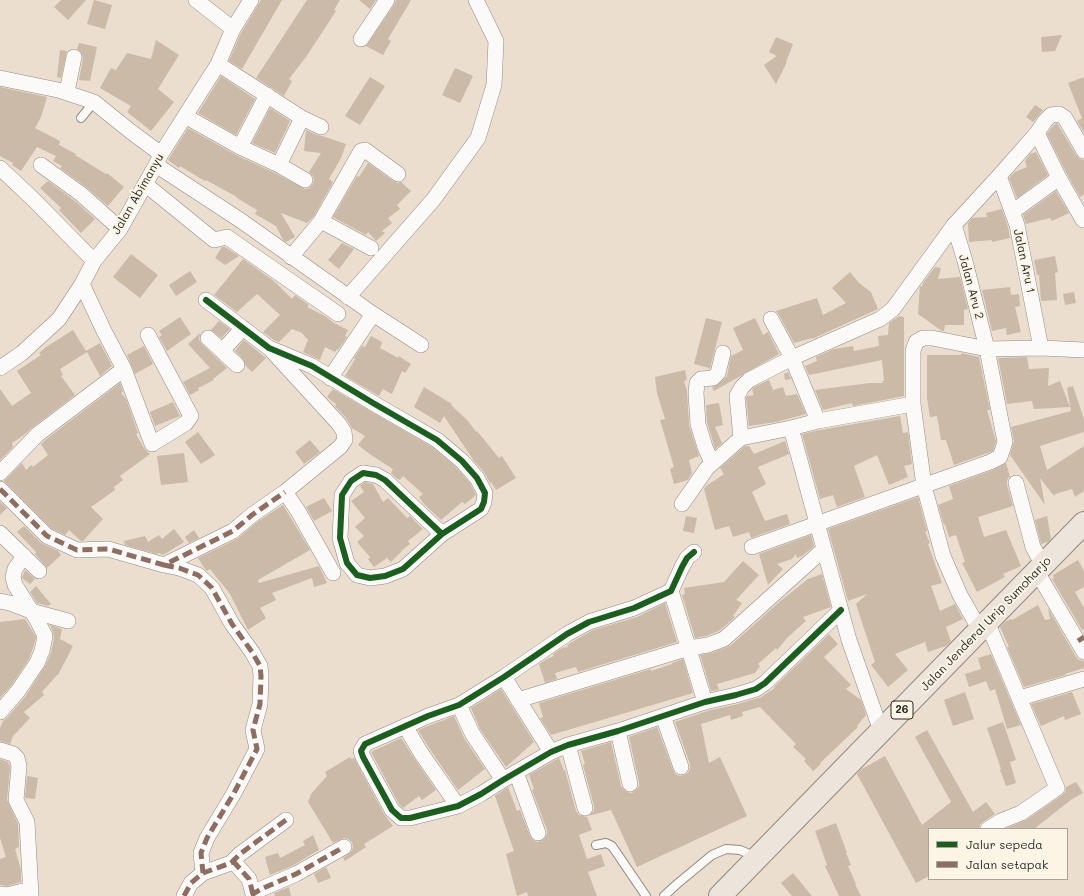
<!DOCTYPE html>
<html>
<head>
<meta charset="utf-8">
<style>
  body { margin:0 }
  #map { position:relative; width:1084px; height:896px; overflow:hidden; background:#ebdecf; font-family:Mali,sans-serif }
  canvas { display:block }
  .legend { position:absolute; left:928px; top:828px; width:140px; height:52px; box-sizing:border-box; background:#fcf5e5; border:1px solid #a8a49b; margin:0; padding:5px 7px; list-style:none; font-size:12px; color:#2b2b2b }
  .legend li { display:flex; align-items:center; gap:8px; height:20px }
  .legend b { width:20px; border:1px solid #a8a49b }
</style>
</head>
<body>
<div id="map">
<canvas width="1084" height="896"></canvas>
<ul class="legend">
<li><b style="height:5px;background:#1b5e20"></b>Jalur sepeda</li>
<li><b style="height:5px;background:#8d6e63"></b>Jalan setapak</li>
</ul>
</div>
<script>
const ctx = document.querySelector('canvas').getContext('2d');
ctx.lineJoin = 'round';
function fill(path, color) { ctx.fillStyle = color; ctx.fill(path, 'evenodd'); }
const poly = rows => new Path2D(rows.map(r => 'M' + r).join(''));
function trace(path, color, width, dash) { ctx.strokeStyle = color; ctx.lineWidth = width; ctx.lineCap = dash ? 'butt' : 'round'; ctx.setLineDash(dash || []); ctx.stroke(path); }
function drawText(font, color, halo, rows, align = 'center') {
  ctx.font = font + ' Mali,sans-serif'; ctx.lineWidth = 4; ctx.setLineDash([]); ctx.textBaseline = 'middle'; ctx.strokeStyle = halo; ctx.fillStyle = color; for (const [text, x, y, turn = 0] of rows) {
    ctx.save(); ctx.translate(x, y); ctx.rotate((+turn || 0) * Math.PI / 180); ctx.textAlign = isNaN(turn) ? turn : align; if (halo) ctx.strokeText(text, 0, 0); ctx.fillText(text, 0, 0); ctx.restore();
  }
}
fill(poly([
  [61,0,86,0,68,20,54,7],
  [94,0,112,5,105,29,87,24],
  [261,0,282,0,242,69,229,61,240,35],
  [307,0,340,0,334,10,336,11,306,57,289,79,292,81,284,96,256,78],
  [359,0,376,0,370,9],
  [396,0,411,0,388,39,391,41,383,55,366,46,394,5],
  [1062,35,1055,51,1042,52,1041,37],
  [776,37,793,44,786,62,787,62,776,84,764,65,777,56,769,52],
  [156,40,179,55,158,89,174,102,151,131,127,112,131,106,100,88,111,68,116,70,127,53,151,59],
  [79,43,97,47,90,81,79,80,83,58,82,54,77,49],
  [60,50,67,51,61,78,57,77],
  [455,68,473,76,460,103,442,95],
  [221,76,255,99,236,135,198,113],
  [370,77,385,86,360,125,345,116],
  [1084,77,1084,133,1077,121,1082,118,1068,83],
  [0,87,47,97,41,117,35,128,60,141,59,145,76,154,75,155,106,174,107,173,124,187,108,206,86,187,60,168,62,166,53,161,56,156,37,147,21,171,12,165,13,163,0,156],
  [1035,105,1043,110,1033,122,1026,117],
  [270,108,290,121,275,153,252,143],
  [1057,123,1076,155,1080,159,1084,160,1084,194,1080,197,1067,174,1047,134,1052,127],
  [188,128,236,155,275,173,305,189,309,188,313,184,314,180,313,176,309,172,321,153,304,151,306,130,317,135,322,136,346,144,341,158,329,179,333,182,314,216,307,223,281,213,295,237,286,242,283,240,276,226,255,214,257,210,237,198,237,197,206,180,205,181,180,166,179,168,168,160],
  [1036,152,1048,175,1017,198,1009,178,1015,172,1027,167,1025,161,1030,154],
  [368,163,393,181,397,183,401,182,411,191,397,205,400,209,388,218,392,223,382,231,385,233,376,241,368,232,366,235,333,217,357,176,359,177],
  [48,181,75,201,95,219,81,233,59,210,61,208,40,188],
  [1056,191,1069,213,1052,221,1050,218,1026,224,1023,215],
  [1002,209,1008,227,1010,238,992,242,992,240,969,242,968,223,972,218,987,217,986,213],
  [342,243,354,249,339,269,328,260],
  [222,247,225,247,239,256,225,265,215,258],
  [131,254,158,275,140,298,113,277],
  [1055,256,1058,272,1055,273,1057,300,1041,301,1039,275,1037,275,1034,260],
  [243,259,274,281,292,299,295,295,309,305,307,307,325,316,334,323,348,330,345,336,347,337,338,350,337,349,335,352,325,347,320,360,303,352,308,340,302,333,292,329,279,342,274,340,263,332,280,315,257,294,237,312,214,295],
  [935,267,941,268,938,279,960,277,968,309,964,310,964,325,945,325,944,331,942,331,918,314,920,286,922,287,923,283],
  [190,271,197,282,176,296,169,285],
  [850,272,859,283,871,292,878,309,812,339,812,338,794,343,779,315,776,311,817,298,823,315,846,303,832,288],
  [1010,287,1011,295,1019,294,1020,306,1015,307,1021,332,1007,335,1006,328,992,331,982,290],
  [1074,292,1076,303,1065,305,1063,294],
  [899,316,904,317,904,396,853,406,852,403,823,410,815,390,870,383,883,383,882,381,884,381,882,360,809,375,805,366,817,361,816,357,834,349,853,346,854,351,879,346,878,336,888,335,889,323],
  [180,317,191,334,167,351,159,337,162,335,159,331],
  [706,318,722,322,710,368,707,369,709,368,694,364],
  [755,318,763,335,768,332,779,354,714,391,712,387,719,384,727,376,731,356,743,350,733,328],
  [219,321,230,329,221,338,211,330],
  [73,330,86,351,100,343,112,366,100,376,87,352,60,369,63,375,61,376,75,395,33,427,24,435,12,443,13,447,0,460,0,389,12,406,31,393,17,371,41,355,39,353,46,347],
  [200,333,199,340,202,344,227,368,213,379,214,380,198,388,199,390,190,395,183,382,210,368,188,344],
  [371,336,382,342,380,348,398,358,399,356,411,364,405,373,402,371,392,394,383,389,379,396,345,376,355,359,354,358,362,346,365,347],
  [244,340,266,358,252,372,246,366,243,359,235,351],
  [144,346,153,364,135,374,127,355],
  [961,353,979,357,990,410,987,410,996,441,993,451,954,465,946,440,941,440,937,416,930,417,927,398,927,355,961,355],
  [1027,357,1029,369,1049,368,1048,386,1060,381,1070,407,1034,409,1032,401,1007,404,998,358],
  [685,370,687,380,684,381,687,391,689,425,699,456,689,460,692,473,688,480,674,484,670,469,674,467,660,420,665,419,657,393,655,377],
  [788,372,791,379,785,380,784,374],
  [769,380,773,390,783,387,786,396,797,394,806,414,776,422,749,426,746,398,747,396,754,395,752,390,754,387],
  [120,383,123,392,121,393,126,399,138,433,136,434,144,448,150,454,120,476,123,480,114,487,115,490,91,507,103,519,83,541,81,541,69,530,65,535,52,529,4,481,22,463,26,470,31,465,33,467,48,455,41,444,44,441],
  [1073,386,1084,419,1084,432,1040,446,1047,470,1084,446,1084,491,1075,497,1072,489,1055,494,1054,496,1040,478,1045,505,1010,455,1014,441,1011,427,1071,411,1067,388],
  [424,387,452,404,451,405,468,421,476,432,477,431,499,458,502,456,516,478,496,490,491,482,490,483,484,472,474,461,444,416,440,423,414,407],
  [333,389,432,447,456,467,470,483,476,495,465,504,462,502,441,520,424,504,419,497,423,494,403,476,400,480,396,478,391,473,393,469,371,455,358,445,365,436,352,428,346,418,335,406,336,404,327,397],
  [173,402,180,416,155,426,150,412],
  [719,403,723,425,715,427,722,443,715,449,707,422,706,405],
  [900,416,903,433,908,432,912,464,904,466,908,477,889,485,877,455,854,466,865,497,837,507,833,495,820,499,802,434,820,430],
  [198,432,215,455,201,464,185,442],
  [310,440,320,452,304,464,295,452],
  [785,441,789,454,758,467,766,484,752,492,765,521,787,514,790,524,751,538,749,532,733,537,729,526,715,530,704,489,706,486,724,474,720,468,745,446,749,446,754,454],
  [184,453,188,482,161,485,157,456],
  [1006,463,1010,476,1007,480,1007,485,1013,506,978,517,984,537,1006,530,1021,566,1003,574,1005,577,977,592,962,563,965,562,956,535,949,537,945,524,944,525,938,505,953,499,949,486,993,470],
  [365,482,373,484,383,502,388,498,407,518,410,516,423,529,408,541,410,544,401,551,402,551,391,562,387,558,374,567,368,559,370,557,357,542,364,536,355,527,365,518,351,501,364,492,360,486],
  [918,497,927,531,925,532,930,543,928,544,942,583,931,586,940,611,955,604,963,619,946,627,951,642,946,646,928,652,925,642,895,654,908,670,888,687,871,665,875,662,856,604,867,594,848,601,828,529],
  [324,498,332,511,314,521,306,507],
  [0,502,7,508,0,515],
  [283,505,310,550,258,580,259,583,319,566,327,583,314,587,312,578,272,593,276,600,260,608,266,618,248,630,230,594,210,569,207,571,205,569,198,558,237,539,257,522],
  [686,516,697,518,694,533,683,531],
  [1047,516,1051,539,1048,542,1041,544,1035,520],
  [24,526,41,543,58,551,61,555,47,568,35,554,36,552,17,532],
  [174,529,184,542,163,555,159,553,157,554,125,545,124,541,145,536,148,542,159,535,162,539],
  [194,530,199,538,189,543,185,537],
  [811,535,814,546,802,556,797,558,796,554,792,559,777,564,783,569,768,585,759,554],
  [1078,560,1084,571,1084,587,1075,592,1084,608,1084,629,1082,630,1052,579,1054,578,1053,575],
  [743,561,759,575,736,600,742,603,733,616,735,617,719,631,706,636,695,638,682,595,685,594,684,588,724,582],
  [25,570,35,579,30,584,22,578],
  [822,574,831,607,803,617,806,621,788,637,777,650,776,648,758,664,760,666,755,673,717,684,719,690,711,691,700,655,711,653,730,646,747,631,778,603,808,579],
  [36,586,51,604,48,606,37,603,30,592],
  [665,603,677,642,578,672,576,667,555,673,557,679,545,683,539,664,547,659,554,656,553,654,562,648,568,647,567,645,572,642,593,630,637,617],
  [1038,605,1045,620,1050,619,1048,608,1076,657,1079,660,1084,661,1084,668,1065,674,1066,675,1024,687,1007,647,1009,647,1000,627,1006,621,1011,619,1012,620],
  [25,619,36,637,33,648,29,659,11,686,0,698,0,622],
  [50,625,62,629,60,639,73,646,58,675,57,675,42,692,44,695,24,712,30,718,13,736,10,744,0,741,0,728,3,721,7,718,25,697,45,666,51,653,54,638,53,632],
  [829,634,838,644,824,657,851,685,846,689,861,700,866,715,857,726,858,727,820,763,821,764,813,771,804,761,806,759,793,747,796,744,760,707,742,712,743,716,731,720,730,715,701,724,709,763,720,757,747,816,637,867,611,810,588,816,594,811,594,806,583,765,585,764,581,751,611,742,621,786,624,790,627,792,632,793,636,790,639,786,639,782,629,737,657,727,673,770,675,774,679,776,684,775,688,773,690,769,690,764,675,722,707,711,738,704,761,697,775,688,774,687],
  [991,654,1021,725,1007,729,995,689,990,691,986,681,969,687,965,674,981,669,978,658],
  [683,659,693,693,551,735,540,718,543,717,539,703,651,669,651,671,672,664,672,663],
  [501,689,534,742,506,767,480,729,471,708],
  [965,692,974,719,953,726,944,700],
  [1072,692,1081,714,1065,720,1064,716,1041,726,1031,704],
  [454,716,464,738,485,769,458,790,429,748,418,730],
  [1003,722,1016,760,1010,762,1016,783,1006,786,1000,770,1001,769,987,728],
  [927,730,973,812,986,802,995,814,983,822,980,825,979,829,929,829,929,876,916,883,857,774,860,770,885,756,922,825,951,802,915,737],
  [401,738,414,758,436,790,422,800,419,796,403,808,399,804,371,752],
  [350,757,351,759,354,758,384,814,393,826,364,844,366,847,345,861,343,858,352,851,353,847,352,842,348,839,344,838,333,843,308,802,311,794,327,776,325,772],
  [559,758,564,771,565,770,576,811,579,815,587,817,592,830,579,835,587,859,601,854,605,866,588,872,597,896,528,896,527,892,517,896,506,854,514,851,495,796,508,787,517,811,520,810,530,836,533,840,536,842,541,841,545,838,547,834,547,830,532,790,534,789,529,775],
  [0,759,8,762,10,767,7,800,18,824,19,847,15,849,21,870,21,882,7,886,0,885,0,859,6,857,0,838],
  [27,776,38,778,35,799,25,798],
  [1076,782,1083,793,1072,799,1034,829,1005,829,1026,820,1062,795,1065,792,1066,787],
  [836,823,847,853,846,853,851,865,848,866,856,884,855,884,861,896,839,896,825,866,827,865,815,831],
  [313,835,319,850,292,866,270,875,265,857,278,853,280,858,305,845,303,841],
  [326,867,331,878,318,883,314,874],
  [793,873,812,896,792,896,781,883],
  [289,887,291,896,275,896,274,893]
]), '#cabaa7');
const lane = poly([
  [81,118,94,102],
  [596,845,606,843,612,846,646,896],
  [664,896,677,884,712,855,726,849,740,850,756,857]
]);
const street = poly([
  [196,0,233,29],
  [361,39,387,0],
  [218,64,302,118,321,127],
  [0,78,58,90,94,102,130,131,161,154],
  [67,92,74,57],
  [267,95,240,147,279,165,305,180],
  [185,116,240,147],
  [1037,133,1059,178,1083,220],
  [41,165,81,194,120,229],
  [156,165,240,220,373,314,421,345],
  [279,165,302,118],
  [0,168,34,200,94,261],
  [999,176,1017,225,1041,348],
  [145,184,214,240,227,237,338,314],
  [1012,212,1059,178],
  [321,221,371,248],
  [291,257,321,221,361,151,365,150,398,174],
  [82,284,104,331,124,369,152,444,186,423,191,416,148,335],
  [348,297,433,200,478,138,494,85,496,41,476,0],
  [206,300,269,348,312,366,373,403,437,440,462,461,477,478,485,493,484,502,481,509,442,534,403,569,385,576,370,578,357,575,347,563,340,538,342,495,351,481,363,473,376,475,385,480,442,534],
  [771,319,792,358,818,421,791,428,849,640,881,731],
  [208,338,237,365],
  [222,351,243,328],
  [272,351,339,424,344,432,345,440,340,447,285,492,298,511,333,573],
  [0,368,22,353,59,319,82,284,94,261,120,229,156,165,161,154,218,64,233,29,251,0],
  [330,378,373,314],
  [818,421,913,404],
  [741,438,737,396,742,387,749,380,792,358,880,319,893,309,954,225,999,176,1037,133,1045,121,1051,115,1059,114,1065,118,1084,151],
  [712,463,705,447,698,424,696,393,697,383,701,379,713,378,718,373,723,353],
  [0,473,38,434,124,369],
  [1016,483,1033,547,1043,565],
  [0,489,47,536,77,550,108,549,164,565,233,531,252,515,285,492],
  [682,504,707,468,741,438,791,428],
  [0,533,39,571],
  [752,547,990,462,1000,457,1005,442,987,349,965,261,954,225],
  [694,552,687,558,682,567,671,591,634,608,589,622,567,634,504,677,459,705,428,716,365,744,361,751,363,757,392,810,401,818,410,818,458,806,481,794,503,780,551,752,568,745,618,731,705,702,736,695,756,689,765,683,841,610],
  [164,565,179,568,198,575,212,588,232,624,252,652,260,666,261,676,260,704,253,730,257,749,234,793,207,838,201,853,203,873],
  [1037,572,1084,652],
  [671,591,705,702],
  [0,601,10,603,31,611,68,621],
  [987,622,1057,788,1021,813,1001,821,988,829],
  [980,630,960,595,943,556,924,486,913,404,913,351,916,342,923,338,932,338,987,349,1041,348,1084,350],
  [504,677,551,752],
  [1020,698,1084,679],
  [518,700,689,648,708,645,724,639,824,549],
  [459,705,472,733,503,780],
  [0,712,18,691,37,663,42,651,45,636,37,620,15,585,13,577,15,569,24,556],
  [663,716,681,767],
  [405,726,421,753,458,806],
  [618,731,630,784],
  [568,745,585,808],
  [0,750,13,754,17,758,19,766,16,800,27,822,31,896],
  [516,772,538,833],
  [233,861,249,879,253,894],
  [0,894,7,895,31,889],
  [184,896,191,883,203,873,231,863,240,854,286,820],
  [254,896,253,894,261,889,296,874,344,847]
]);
const highway = poly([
  [720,896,1084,523]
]);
trace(lane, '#918a83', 10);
trace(street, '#918a83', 16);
trace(highway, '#918a83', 24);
trace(lane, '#fcfaf8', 8);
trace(street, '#fcfaf8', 15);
trace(highway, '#ede4db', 22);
trace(poly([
  [0,489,47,536,77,550,108,549,164,565,233,531,252,515,285,492],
  [164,565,179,568,198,575,212,588,232,624,252,652,260,666,261,676,260,704,253,730,257,749,234,793,207,838,201,853,203,873],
  [1078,641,1084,637],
  [233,861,249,879,253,894],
  [184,896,191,883,203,873,231,863,240,854,286,820],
  [254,896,253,894,261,889,296,874,344,847]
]), '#8d6e63', 5, [10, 5]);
trace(poly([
  [206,300,269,348,312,366,373,403,437,440,462,461,477,478,485,493,484,502,481,509,442,534,403,569,385,576,370,578,357,575,347,563,340,538,342,495,351,481,363,473,376,475,385,480,442,534],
  [694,552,687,558,682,567,671,591,634,608,589,622,567,634,504,677,459,705,428,716,365,744,361,751,363,757,392,810,401,818,410,818,458,806,481,794,503,780,551,752,568,745,618,731,705,702,736,695,756,689,765,683,841,610]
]), '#1b5e20', 6);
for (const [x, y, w] of [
  [902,710,22]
]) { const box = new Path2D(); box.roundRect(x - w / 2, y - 9, w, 18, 3); ctx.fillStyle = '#fcf5e5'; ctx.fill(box); trace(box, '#2b2b2b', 1); }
drawText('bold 11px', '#2b2b2b', null, [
  ["26",902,710]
]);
drawText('12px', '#2b2b2b', '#fcf5e5', [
  ["Jalan Abimanyu",138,194,-60],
  ["Jalan Aru 1",1024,261,78],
  ["Jalan Aru 2",971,287,75],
  ["Jalan Jenderal Urip Sumoharjo",986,624,-46]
]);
</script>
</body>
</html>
